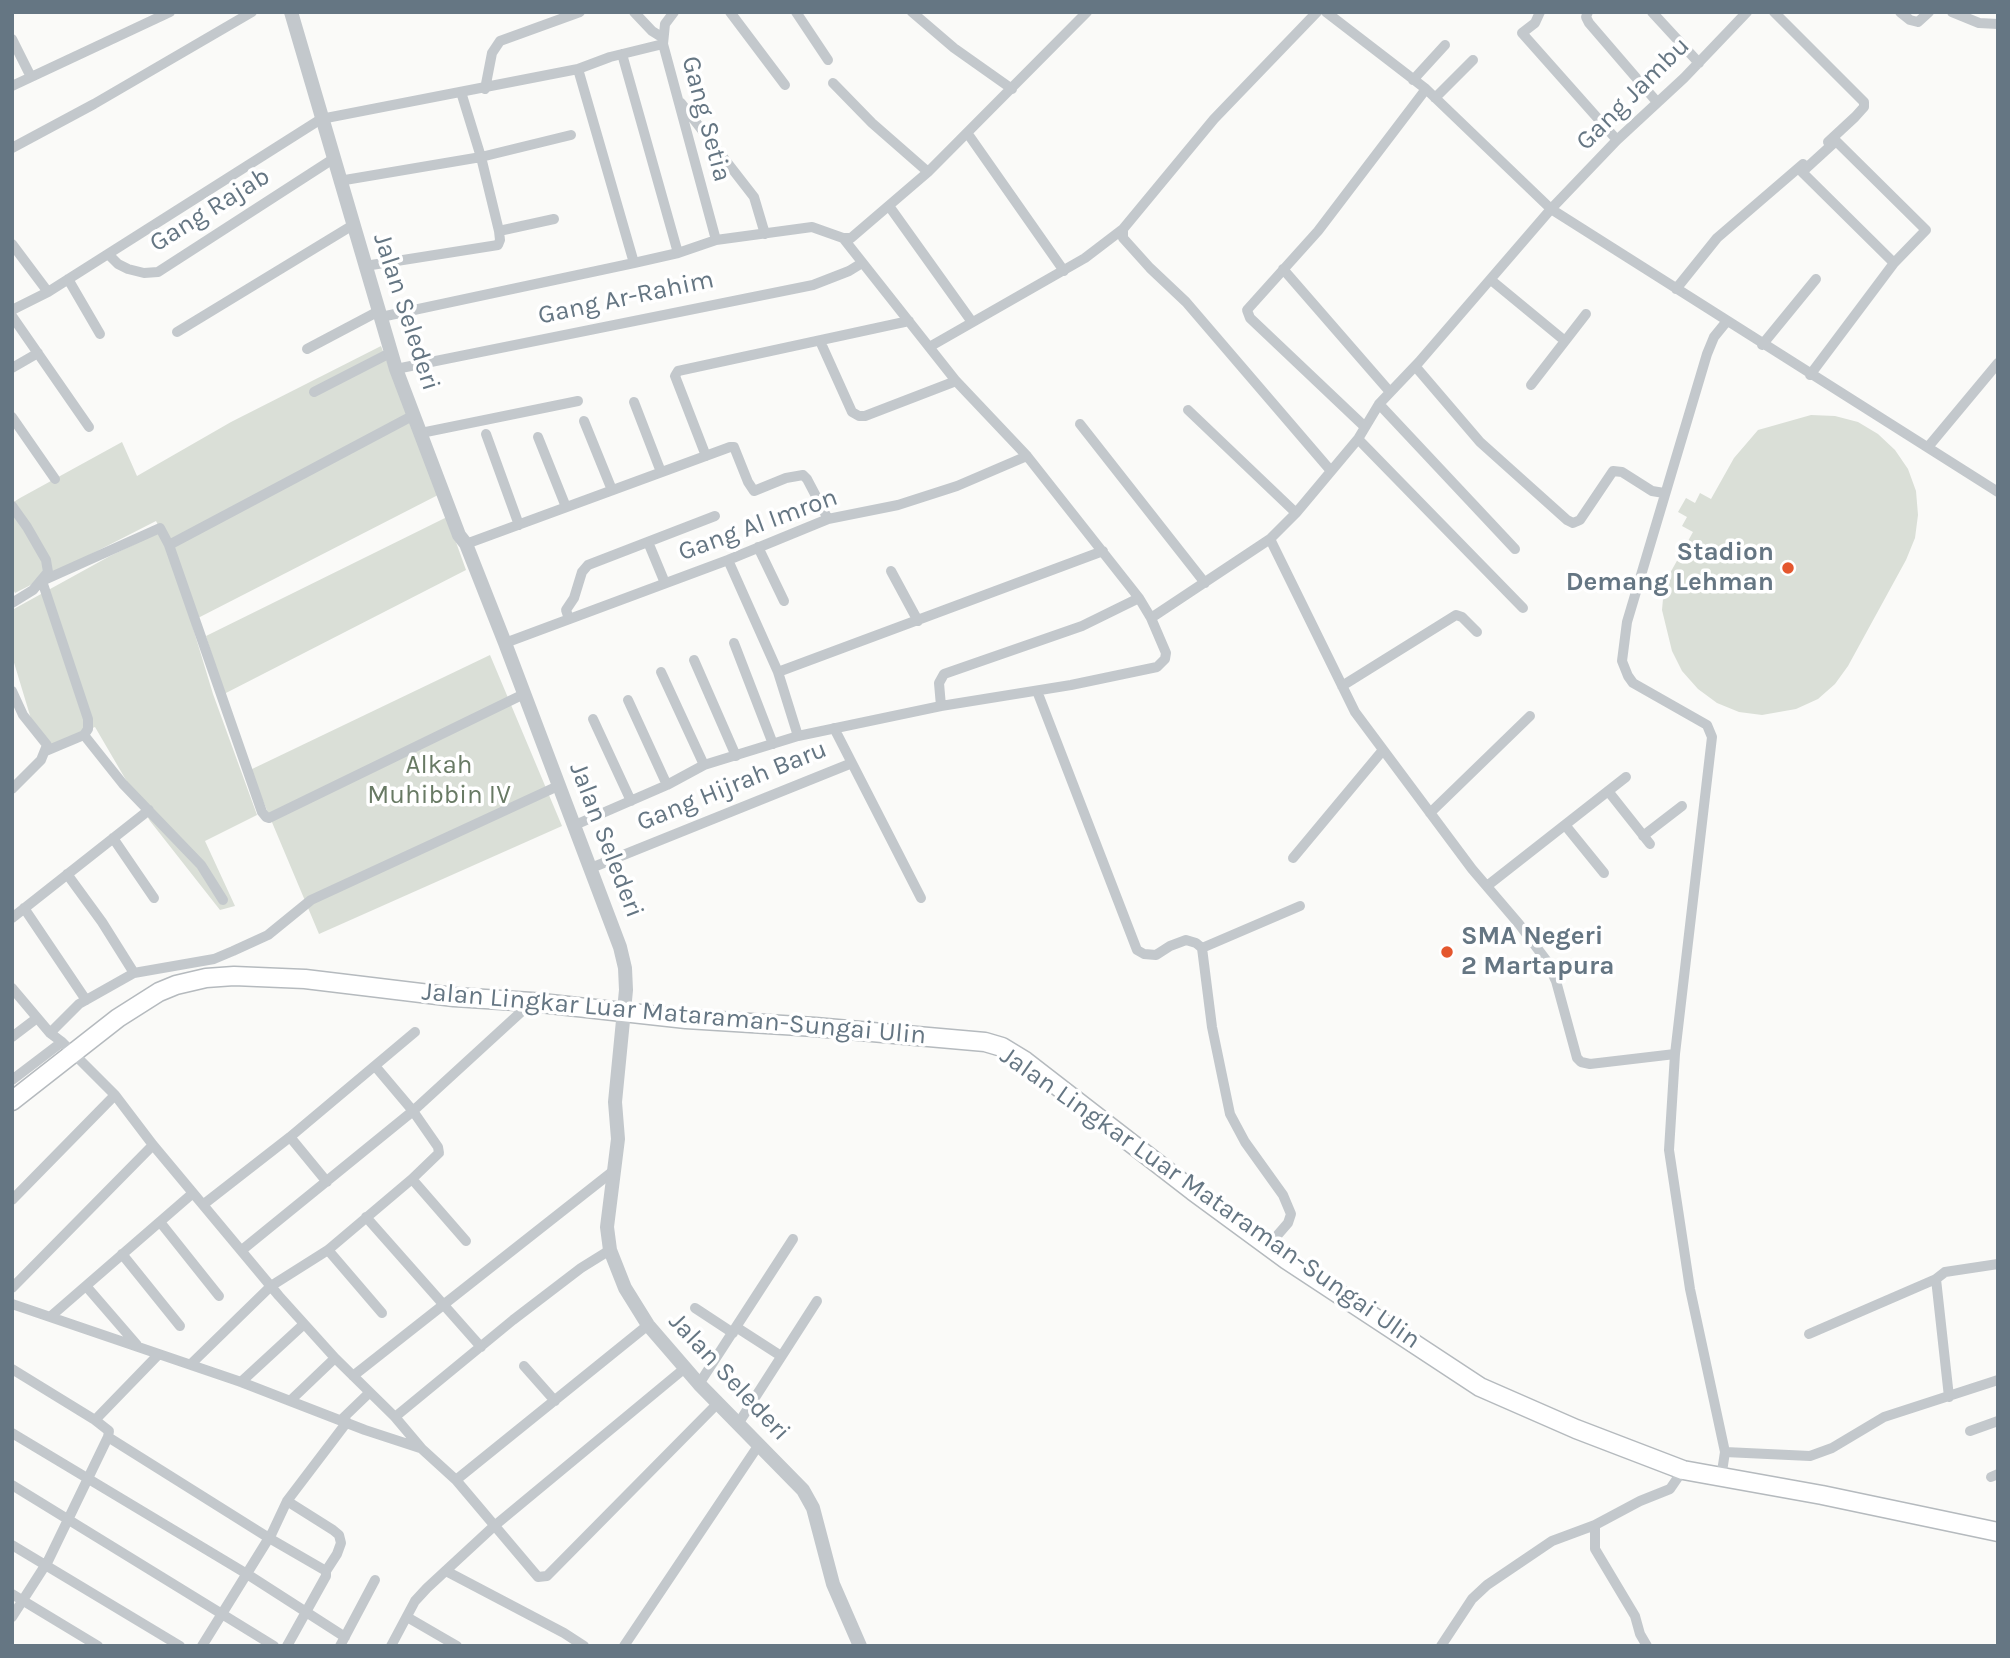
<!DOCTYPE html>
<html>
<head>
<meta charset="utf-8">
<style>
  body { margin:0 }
  #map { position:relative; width:2010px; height:1658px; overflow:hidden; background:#fafaf8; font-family:Karla,sans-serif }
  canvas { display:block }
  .frame { position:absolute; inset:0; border:14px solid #657683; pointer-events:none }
</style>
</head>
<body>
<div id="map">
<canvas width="2010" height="1658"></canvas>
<div class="frame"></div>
</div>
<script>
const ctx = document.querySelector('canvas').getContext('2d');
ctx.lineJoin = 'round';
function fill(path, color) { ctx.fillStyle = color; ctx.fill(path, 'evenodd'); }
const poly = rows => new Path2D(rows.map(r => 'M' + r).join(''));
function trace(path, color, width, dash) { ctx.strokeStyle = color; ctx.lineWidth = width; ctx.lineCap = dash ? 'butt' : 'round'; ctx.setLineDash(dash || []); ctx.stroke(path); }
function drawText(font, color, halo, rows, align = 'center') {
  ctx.font = font + ' Karla,sans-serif'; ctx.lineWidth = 7; ctx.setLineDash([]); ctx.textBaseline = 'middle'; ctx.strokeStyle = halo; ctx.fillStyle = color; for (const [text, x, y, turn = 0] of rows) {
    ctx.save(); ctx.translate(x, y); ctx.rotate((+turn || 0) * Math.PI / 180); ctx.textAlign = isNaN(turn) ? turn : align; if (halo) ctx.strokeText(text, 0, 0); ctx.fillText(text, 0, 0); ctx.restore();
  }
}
fill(poly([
  [381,346,438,495,198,618,186,581,156,521,15,593,12,587,12,503,20,498,122,442,137,476,231,422],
  [1811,415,1835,416,1858,422,1878,434,1895,450,1908,469,1916,491,1918,515,1915,538,1906,560,1848,666,1835,684,1818,699,1796,709,1762,715,1739,712,1717,703,1698,689,1682,671,1672,651,1662,610,1663,599,1669,575,1693,532,1682,526,1687,517,1678,512,1686,498,1695,503,1700,493,1711,499,1734,458,1758,430],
  [447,517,466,570,224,694,206,636],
  [158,533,169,549,213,694,257,815,205,841,235,906,220,910,150,821,95,727,49,747,35,732,12,656,12,610,110,556],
  [490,655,562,826,319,934,250,770]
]), '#dadfd7');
const primary = poly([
  [12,1101,118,1018,159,992,176,985,206,978,234,976,305,979,454,997,532,1002,686,1019,815,1027,985,1042,1002,1047,1025,1061,1193,1191,1287,1260,1480,1387,1576,1429,1683,1470,1822,1495,1998,1532]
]);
trace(primary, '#b5babe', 21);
trace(poly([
  [634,12,652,31,660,36,663,35],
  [674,12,665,24,663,44,716,240],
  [730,12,785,85],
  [796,12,828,60],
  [912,12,954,48,1012,89],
  [1326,12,1426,89,1551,209,1998,492],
  [1540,12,1535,23,1522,33,1617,140],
  [1588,12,1586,17,1589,23,1657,102],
  [1652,12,1699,63],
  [1774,12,1864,102,1864,107,1855,117,1828,142],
  [1900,12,1910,20,1918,22,1929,12],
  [1952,12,1979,23,1998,24],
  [12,39,31,77],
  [622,54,678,253],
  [578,69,634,263],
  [1413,80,1445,45],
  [833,83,872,123,928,172],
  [12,86,170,12],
  [485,89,492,53,500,41,580,12],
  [1435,98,1473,60],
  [681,103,754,197,765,234],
  [968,134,1064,271],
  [12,148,94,104,252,12],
  [339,181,481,157,571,135],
  [889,206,972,322],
  [1123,229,1214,119,1317,12],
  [499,231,554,219],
  [12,244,48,292],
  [109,255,118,264,128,269,144,273,158,272,333,159],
  [365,266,498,245,500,240,499,231,481,157,461,92],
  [1283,269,1390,392],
  [68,279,100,334],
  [1491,280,1565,341],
  [1676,289,1717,238,1803,164],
  [12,310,48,292,321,119,578,69,610,57,663,44],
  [12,316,89,427],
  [381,317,634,263,678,253,716,240,812,227,843,238,851,238,928,172,1087,12],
  [177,332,353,225],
  [820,341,852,412,859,416,865,416,956,381],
  [1762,345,1816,279],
  [931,346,1085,258,1123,229,1123,238,1150,268,1186,302,1331,471],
  [307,349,377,312],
  [1415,366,1480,442,1567,520,1573,523,1580,520,1613,471,1622,472,1652,491,1664,493],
  [12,368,38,353],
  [396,369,813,285,849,271,862,263],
  [1810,375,1894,263,1926,230,1836,141,1802,172,1894,263],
  [1531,385,1586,314],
  [314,392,390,353],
  [634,402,661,472],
  [1379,404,1515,549],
  [1188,410,1296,513],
  [12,417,55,479],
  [584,421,612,490],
  [1080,424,1205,583],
  [1365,427,1250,318,1247,310,1318,231,1426,89],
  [421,433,578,401],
  [486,434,519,525],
  [538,437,566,507],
  [1358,439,1523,608],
  [1928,447,1998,363],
  [706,456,675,376,678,371,909,321],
  [12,506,27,527,46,560,48,572,33,590,12,603],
  [1270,539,1355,712,1472,869,1519,924,1546,960,1556,981,1577,1058,1581,1062,1590,1064,1675,1054],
  [648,542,665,583],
  [466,544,730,447,734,447,748,482,754,491,786,478,803,475,807,479,828,519],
  [169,545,414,415],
  [758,547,784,601],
  [728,560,778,672,798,736],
  [891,571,918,621],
  [1151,618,1270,539,1296,513,1358,439,1379,404,1419,362,1551,209,1617,140,1684,78,1747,12],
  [569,619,566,610,574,598,582,572,588,565,715,516],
  [505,643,728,560,828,519,898,505,957,486,1027,456],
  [734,643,773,744],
  [694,660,736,756],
  [661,672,704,765],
  [778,672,1103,551],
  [1342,686,1456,615,1462,617,1477,632],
  [12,691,23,715,47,745,41,760,12,789],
  [1037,691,1137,950,1144,954,1156,955,1170,946,1186,940,1196,943,1202,948,1300,906],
  [628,700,667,785],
  [941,706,939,683,944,674,1082,626,1139,598],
  [593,719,631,801],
  [834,728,921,898],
  [84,735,123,784,201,865,223,900],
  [46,751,84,735,88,729,88,719,42,581,160,528,169,545,262,812,266,817,269,818,524,694],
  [1608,791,1650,844],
  [1430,813,1530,716],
  [575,825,667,785,704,765,798,736,941,706,1071,685,1157,667,1165,659,1166,653,1151,618,1139,598,1027,456,956,381,843,238],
  [1565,825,1604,873],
  [1643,836,1682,806],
  [113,838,154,898],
  [1293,858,1383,750],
  [591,868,852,763],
  [67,874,102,922,134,973],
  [1487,886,1626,777],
  [24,908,86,1000],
  [12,918,149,810],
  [1202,948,1212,1027,1230,1114,1245,1142,1283,1195,1291,1214,1288,1223,1268,1246],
  [12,988,50,1033,62,1042,115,1095,153,1145,279,1296,335,1358,395,1417,422,1449,456,1480,538,1577,547,1576,718,1403],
  [50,1033,79,1004,134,973,214,959,233,951,268,935,311,900,558,786],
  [12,1037,37,1018],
  [12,1080,62,1042],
  [290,1137,327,1182],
  [412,1179,466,1241],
  [12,1200,115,1095],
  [204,1204,290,1137,415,1032],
  [366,1217,481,1347],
  [160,1222,219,1296],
  [242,1250,413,1111,532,1002],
  [328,1250,382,1313],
  [122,1254,180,1326],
  [1936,1279,1949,1397],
  [86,1286,137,1345],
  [12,1288,153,1145],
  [12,1304,241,1382,365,1430,420,1448],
  [695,1308,733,1333],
  [50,1317,193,1193],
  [736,1327,781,1356],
  [1809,1334,1936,1279,1945,1272,1998,1264],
  [191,1364,271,1286,328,1250,412,1179,439,1153,438,1147,413,1111,375,1066],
  [524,1366,555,1401],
  [12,1369,95,1420,109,1431,108,1437,269,1538,326,1571],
  [353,1376,612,1172],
  [241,1382,304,1324],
  [699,1384,793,1239],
  [291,1400,335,1358],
  [395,1417,513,1320,581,1268,610,1250],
  [95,1420,158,1355],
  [341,1420,369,1393],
  [738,1424,817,1301],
  [1970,1431,1998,1421],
  [12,1433,247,1574,345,1637],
  [1725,1452,1810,1456,1832,1448,1884,1417,1998,1380],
  [1991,1477,1998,1474],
  [1721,1478,1725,1452,1690,1289,1669,1150,1675,1054,1712,737,1707,725,1633,683,1628,676,1622,661,1627,622,1707,354,1714,337,1727,321],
  [456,1480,648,1325],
  [12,1485,274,1646],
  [1595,1525,1595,1549,1635,1616,1640,1634,1647,1646],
  [12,1545,180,1646],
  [446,1571,564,1633,584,1646],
  [12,1594,98,1646],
  [12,1617,48,1561,108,1437],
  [407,1617,457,1646],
  [202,1646,272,1533,287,1501,347,1422],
  [287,1646,326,1576,326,1571,337,1554,341,1543,339,1535,333,1530,287,1501],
  [340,1646,375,1580],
  [391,1646,415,1601,427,1588,493,1527,685,1368],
  [624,1646,758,1446],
  [1441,1646,1472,1599,1487,1585,1552,1541,1595,1525,1640,1501,1670,1489,1683,1470]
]), '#c3c8cc', 10);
trace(poly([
  [291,12,396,369,459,535,466,544,505,643,620,947,625,968,626,990,615,1102,618,1139,607,1227,610,1250,625,1288,648,1325,699,1384,803,1490,813,1508,833,1584,860,1646]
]), '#c3c8cc', 14);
trace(primary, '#fff', 18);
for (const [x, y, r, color] of [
  [1788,568,7,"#e4572e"],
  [1447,952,7,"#e4572e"]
]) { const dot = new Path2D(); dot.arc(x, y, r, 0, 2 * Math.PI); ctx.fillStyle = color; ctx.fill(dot); trace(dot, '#fff', 2.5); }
drawText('26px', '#657683', '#fff', [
  ["Gang Jambu",1633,94,-45],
  ["Gang Setia",706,119,75],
  ["Gang Rajab",210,210,-32],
  ["Gang Ar-Rahim",626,298,-12],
  ["Jalan Selederi",406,312,72],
  ["Gang Al Imron",758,525,-20],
  ["Gang Hijrah Baru",732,786,-22],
  ["Jalan Selederi",606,840,69],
  ["Jalan Lingkar Luar Mataraman-Sungai Ulin",674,1014,5],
  ["Jalan Lingkar Luar Mataraman-Sungai Ulin",1210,1198,35],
  ["Jalan Selederi",729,1377,47]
]);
drawText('bold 26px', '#657683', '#fff', [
  ["Stadion",1774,553],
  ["Demang Lehman",1774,583],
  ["SMA Negeri",1461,937,"left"],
  ["2 Martapura",1461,967,"left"]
], 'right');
drawText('26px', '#687a64', '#fff', [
  ["Alkah",439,766],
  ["Muhibbin IV",439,796]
]);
</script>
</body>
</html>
